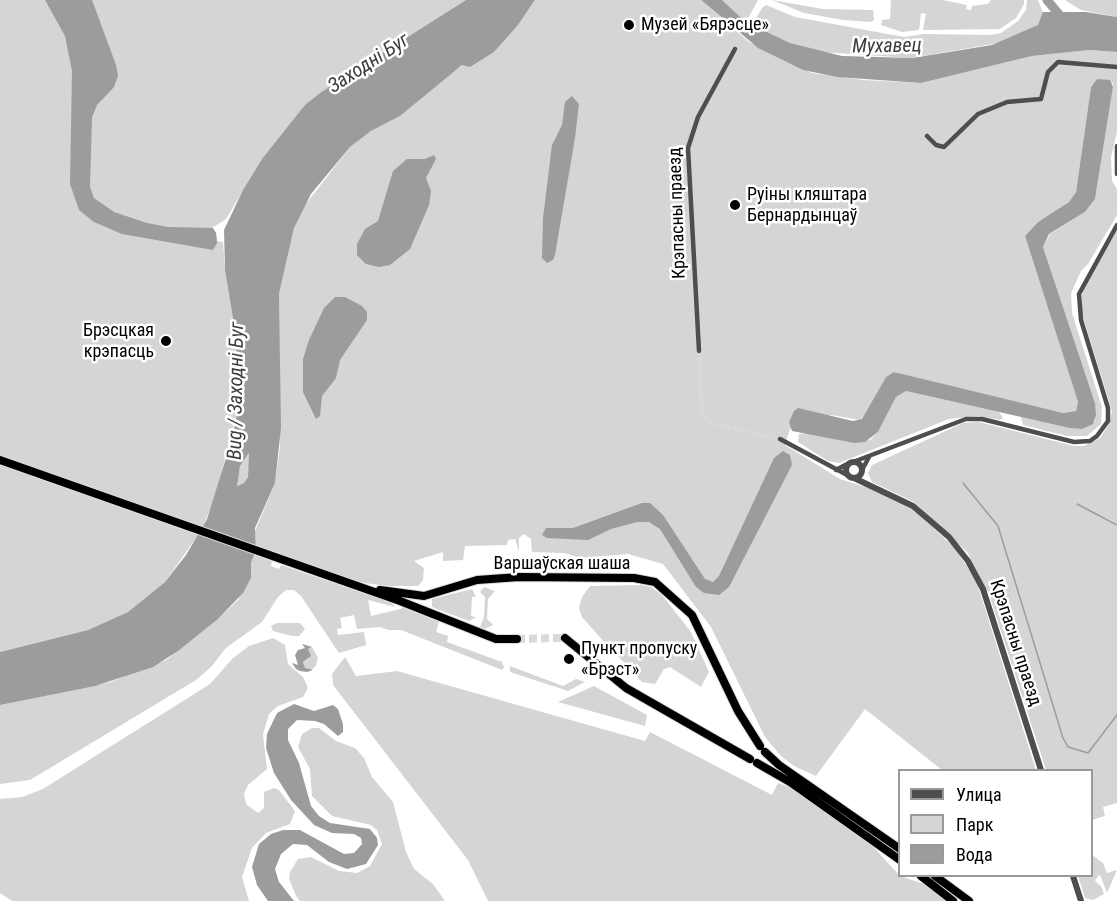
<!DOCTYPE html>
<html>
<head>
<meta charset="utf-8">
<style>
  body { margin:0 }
  #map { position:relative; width:1117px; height:901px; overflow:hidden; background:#fff; font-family:"Roboto Condensed",sans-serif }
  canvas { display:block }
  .legend { position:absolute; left:898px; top:769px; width:195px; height:108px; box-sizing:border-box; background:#fff; border:2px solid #999; margin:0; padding:8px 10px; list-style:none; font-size:18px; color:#000 }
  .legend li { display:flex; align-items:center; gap:12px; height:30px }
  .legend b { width:30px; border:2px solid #999 }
</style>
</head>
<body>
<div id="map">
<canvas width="1117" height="901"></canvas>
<ul class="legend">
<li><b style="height:8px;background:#4e4e4e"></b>Улица</li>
<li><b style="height:16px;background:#d5d5d5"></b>Парк</li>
<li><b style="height:16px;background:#9c9c9c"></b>Вода</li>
</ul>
</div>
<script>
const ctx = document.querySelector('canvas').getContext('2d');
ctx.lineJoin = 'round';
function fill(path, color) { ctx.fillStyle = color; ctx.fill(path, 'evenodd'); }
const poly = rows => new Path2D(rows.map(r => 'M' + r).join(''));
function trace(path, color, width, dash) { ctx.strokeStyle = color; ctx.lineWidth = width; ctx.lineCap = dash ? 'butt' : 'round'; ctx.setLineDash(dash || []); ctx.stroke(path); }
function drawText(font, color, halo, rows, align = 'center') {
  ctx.font = font + ' "Roboto Condensed",sans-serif'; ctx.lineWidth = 5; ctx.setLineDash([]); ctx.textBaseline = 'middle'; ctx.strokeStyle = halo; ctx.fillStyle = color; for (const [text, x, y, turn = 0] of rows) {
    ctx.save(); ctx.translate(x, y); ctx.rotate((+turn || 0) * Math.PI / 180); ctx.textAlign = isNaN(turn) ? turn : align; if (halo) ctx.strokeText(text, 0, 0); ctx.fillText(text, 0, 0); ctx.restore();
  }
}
fill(poly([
  [0,0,466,0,377,58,262,159,226,219,212,228,216,233,217,241,223,242,225,270,236,337,238,408,215,498,202,528,0,455],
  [535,0,701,0,749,42,784,61,812,73,863,80,921,83,1032,56,1089,50,1117,52,1117,132,1111,157,1112,181,1117,189,1117,215,1088,264,1081,271,1071,293,1072,313,1102,407,1101,424,1087,436,1067,436,1023,425,1021,417,1082,429,1095,421,1095,403,1043,247,1050,234,1085,212,1095,199,1113,87,1113,83,1097,79,1091,87,1076,192,1069,202,1038,222,1025,236,1078,402,1076,411,1063,413,928,382,895,372,886,377,868,412,860,420,831,415,790,429,785,445,840,479,881,492,914,510,955,548,976,580,1036,770,942,770,865,709,816,776,794,766,781,756,765,737,711,627,663,564,628,554,581,558,564,553,532,552,531,539,524,534,519,538,519,552,515,539,508,540,507,545,465,546,463,560,443,561,443,552,414,561,424,568,423,580,418,586,387,586,350,581,256,548,255,531,275,483,280,446,279,294,294,228,302,209,350,147,371,131,400,116,447,76,507,35,518,25],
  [722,0,758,0,746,22],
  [772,0,823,9,873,10,874,20,871,22,843,20,804,13],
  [891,0,943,0,967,5,966,9,971,10,972,6,988,4,991,0,1024,0,1024,4,1016,18,1000,29,923,30,926,14,921,13,919,30,902,32,881,25,882,20,890,19],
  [1027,0,1038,0,1044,15,1038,25,1028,31,999,43,910,58,821,52,790,43,752,25,762,8,766,5,795,17,904,37,924,34,990,35,1001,33,1018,21,1026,10],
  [1065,0,1117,0,1117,17,1081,10],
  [1117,230,1117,803,1103,807,1105,816,1092,820,1092,770,1046,770,989,594,967,552,914,502,872,482,868,473,872,465,963,423,979,422,1074,446,1084,446,1100,438,1109,424,1112,411,1082,314,1082,295,1087,279],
  [906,391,999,412,1003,418,1000,420,978,416,949,419,839,463,828,461,798,442,799,434,810,433,848,442,870,440,878,432,896,397],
  [250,452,248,477,244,483,236,486,240,466],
  [0,465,198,535,165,582,128,612,88,630,0,652],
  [254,555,272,561,271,566,279,569,281,565,392,603,395,607,368,600,371,616,404,608,439,622,436,632,448,636,447,642,502,662,504,667,502,670,401,630,389,630,380,627,357,629,354,615,340,618,342,628,337,629,338,635,364,632,366,645,339,653,301,596,294,590,286,590,278,597,262,622,226,648,211,667,196,680,30,780,0,784,0,705,110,682,166,660,218,619,238,600,251,578,251,563],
  [641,585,651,587,662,595,691,632,709,672,701,687,670,667,664,669,655,684,642,682,615,653,619,649,610,640,606,644,582,617,579,608,582,597,590,586],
  [484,587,495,591,488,599,487,619,493,625,485,629,480,627,484,617,485,597,480,592],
  [472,589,476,597,472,597,471,616,476,617,473,619,469,621,432,607,432,599],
  [277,623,300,623,305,629,299,636,292,636,273,631,271,626],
  [273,638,285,645,288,664,303,677,308,688,303,697,278,706,269,714,263,734,267,769,248,785,244,794,246,804,258,813,264,808,264,792,274,788,279,790,295,811,290,824,266,833,252,848,242,877,249,901,12,901,0,893,0,799,22,797,43,789,210,684,233,658,249,646],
  [312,647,318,658,316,666,310,671,305,668,303,662,309,658,308,649],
  [345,657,356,676,397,671,645,741,650,732,772,795,778,783,789,787,868,841,900,876,927,885,946,901,488,901,468,860,333,685,332,674],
  [510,666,563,686,576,679,585,682,568,691,510,672],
  [594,686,647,715,645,726,558,702],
  [312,728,319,728,336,741,355,748,364,758,372,777,393,802,406,852,414,869,433,884,445,901,300,901,296,896,289,879,290,872,298,859,311,857,339,871,357,873,370,866,382,844,377,830,371,825,332,816,312,796,310,769,298,747,302,734],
  [1092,855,1103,863,1107,873,1117,870,1107,893,1100,875,1098,876,1095,881,1101,886,1104,894,1093,900,1085,898,1078,876,1092,876]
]), '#d5d5d5');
fill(poly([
  [45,0,92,0,116,65,118,76,114,87,97,105,92,117,90,187,94,198,114,212,147,223,168,227,213,228,216,233,217,243,213,250,122,234,94,222,79,210,70,184,72,71,65,36],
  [466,0,535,0,518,25,494,52,470,67,462,65,400,116,371,131,350,147,311,194,294,228,279,294,281,428,275,483,255,528,256,550,251,563,251,578,243,593,218,619,178,651,153,667,95,686,0,705,0,652,88,630,128,612,165,582,186,555,207,519,232,439,238,408,236,337,225,270,224,230,243,190,262,159,305,105,320,93],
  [249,453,248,477,244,483,237,486,240,466],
  [701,0,722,0,746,22,790,43,842,56,912,58,992,45,1038,25,1043,12,1086,12,1117,17,1117,52,1089,50,1032,56,921,83,837,77,803,70,758,48],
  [1097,79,1110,80,1113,87,1095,199,1085,212,1049,234,1043,247,1095,403,1096,415,1093,424,1082,429,1070,428,906,391,896,397,878,432,865,442,854,443,792,431,789,422,794,411,798,408,853,421,862,419,886,377,894,372,1063,413,1076,411,1078,402,1025,236,1038,222,1069,202,1076,192,1091,87],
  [572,96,579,104,575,138,555,255,553,260,547,263,542,258,543,218,552,145,562,125,565,102],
  [434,155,436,159,426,178,431,191,429,205,410,249,390,265,379,267,366,264,357,255,357,244,365,229,378,221,393,171,407,159,425,159],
  [335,297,345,297,362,306,367,312,367,320,340,360,336,378,322,396,320,416,316,419,303,392,303,359,309,340,324,308],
  [783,451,790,455,792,465,729,587,719,595,704,593,696,587,660,529,649,522,637,522,611,529,588,540,547,538,542,535,546,528,573,528,642,503,650,503,663,515,705,579,713,582,719,576,774,458],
  [302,644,312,647,308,649,311,656,303,662,305,668,313,670,307,672,300,671,296,669,292,663,298,665,295,655,298,650,305,648],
  [294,704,314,711,333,705,338,709,343,724,343,732,338,736,324,724,315,721,297,720,288,729,288,740,299,763,311,806,319,816,330,823,370,829,377,838,378,845,366,864,347,869,329,862,307,845,293,844,281,854,275,869,279,882,294,901,268,901,257,885,252,867,259,844,271,834,283,830,300,830,344,854,354,853,362,844,361,838,354,834,332,833,314,825,291,800,274,773,266,748,267,734,277,713]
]), '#9c9c9c');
trace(poly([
  [963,483,998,526,1063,738,1068,747,1088,753,1117,715],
  [1077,504,1117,525]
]), '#9c9c9c', 1.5);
trace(poly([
  [1047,0,1063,19]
]), '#9c9c9c', 9);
trace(poly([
  [699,351,702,411,706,419,714,424,780,439]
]), '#d9d9d9', 4.5, [4.5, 2]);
trace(poly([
  [517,639,565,638]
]), '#d9d9d9', 8, [8, 4]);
const trunk = poly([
  [0,460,400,601,496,639,517,639],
  [380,590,424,596,477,580,519,577,634,578,655,582,692,615,738,711,760,746],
  [565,638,626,688,750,759],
  [765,752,779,765,900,849],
  [757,763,790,782,900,860],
  [921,876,953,901],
  [935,876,969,901]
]);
trace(trunk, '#dbdbdb', 10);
trace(poly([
  [927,136,936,145,944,147,978,114,1007,102,1041,99,1048,72,1058,62,1117,67],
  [1117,146,1117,174],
  [699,351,688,148,698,117,735,49],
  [780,439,849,476],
  [853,462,966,419,982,419,1074,442,1090,441,1097,436,1108,421,1108,408,1081,320,1079,294,1117,225],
  [836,470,849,463],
  [862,470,869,457]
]), '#4e4e4e', 4.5);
trace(poly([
  '846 470a8 8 0 1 1 16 0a8 8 0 1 1-16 0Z',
  [854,478,913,506,949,537,968,561,983,589,1041,770],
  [1073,876,1081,901]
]), '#4e4e4e', 6);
trace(trunk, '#000', 8);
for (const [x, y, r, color] of [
  [629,25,6,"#000"],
  [735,205,6,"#000"],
  [166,341,6,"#000"],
  [569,659,6,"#000"]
]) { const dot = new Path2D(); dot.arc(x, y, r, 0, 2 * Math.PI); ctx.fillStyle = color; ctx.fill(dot); trace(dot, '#fff', 2); }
drawText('18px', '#000', '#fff', [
  ["Музей «Бярэсце»",641,25],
  ["Руіны кляштара",747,195],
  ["Бернардынцаў",747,216],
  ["Брэсцкая",154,331,"right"],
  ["крэпасць",154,352,"right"],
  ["Пункт пропуску",581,649],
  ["«Брэст»",581,670]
], 'left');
drawText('18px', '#000', '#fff', [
  ["Крэпасны праезд",678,213,-92],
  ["Варшаўская шаша",562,564],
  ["Крэпасны праезд",1015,643,72]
]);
drawText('italic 20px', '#3d3d3d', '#fff', [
  ["Мухавец",887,47,-1],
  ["Заходні Буг",369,64,-33],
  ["Bug / Заходні Буг",237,391,-89]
]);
</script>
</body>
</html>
